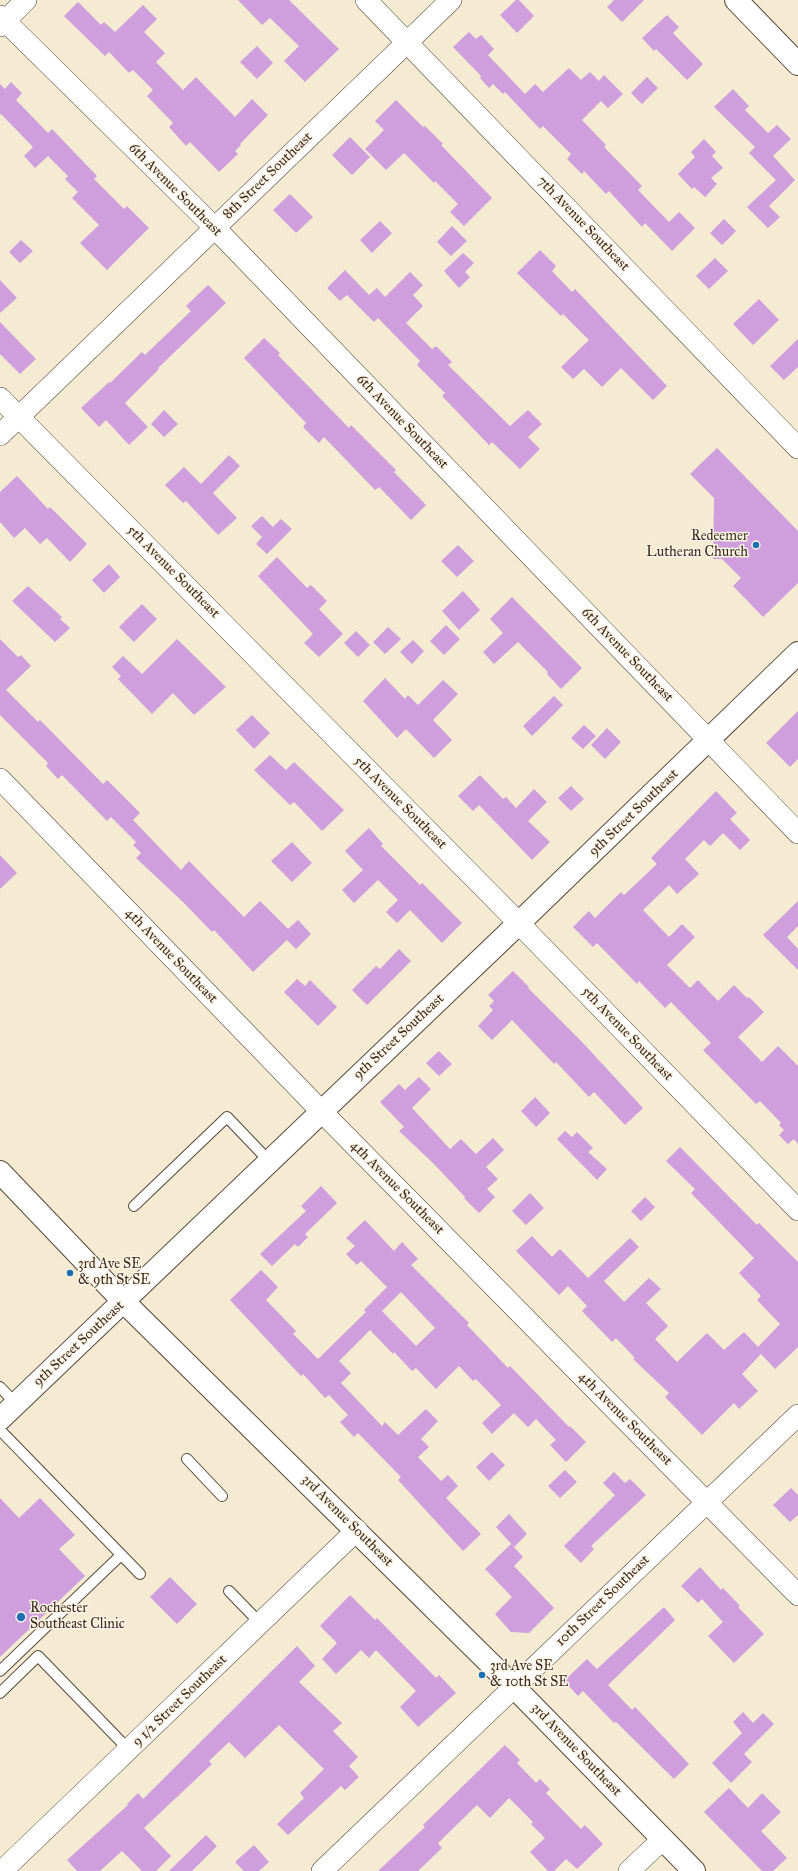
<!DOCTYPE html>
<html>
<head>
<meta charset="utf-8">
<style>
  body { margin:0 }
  canvas { display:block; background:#f4ebd2 }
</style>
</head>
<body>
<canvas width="798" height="1871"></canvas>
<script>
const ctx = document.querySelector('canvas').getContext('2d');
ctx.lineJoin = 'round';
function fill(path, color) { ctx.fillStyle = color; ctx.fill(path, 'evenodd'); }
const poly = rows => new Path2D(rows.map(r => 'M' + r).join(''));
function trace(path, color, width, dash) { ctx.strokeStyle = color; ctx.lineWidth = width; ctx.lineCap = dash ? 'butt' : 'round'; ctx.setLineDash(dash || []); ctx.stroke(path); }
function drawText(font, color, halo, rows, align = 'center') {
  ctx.font = font + ' "IM FELL Great Primer",serif'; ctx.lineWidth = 3; ctx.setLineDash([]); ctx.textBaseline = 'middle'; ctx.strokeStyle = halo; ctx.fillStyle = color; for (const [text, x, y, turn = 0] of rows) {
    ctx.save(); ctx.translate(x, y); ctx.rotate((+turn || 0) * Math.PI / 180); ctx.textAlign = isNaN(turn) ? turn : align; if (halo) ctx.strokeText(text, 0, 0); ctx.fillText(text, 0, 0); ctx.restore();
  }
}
fill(poly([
  [238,0,289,0,339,49,305,82,284,61,299,46,270,18,262,25],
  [516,0,519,0,534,16,517,33,500,15],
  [614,0,644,0,622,22,607,7],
  [78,2,101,25,104,22,115,32,143,5,157,19,144,32,165,53,156,62,183,90,196,77,235,117,252,99,268,115,240,144,241,145,235,151,238,154,219,172,190,142,186,146,169,127,173,123,147,96,153,90,133,70,129,73,109,52,105,56,64,16],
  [667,15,679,27,673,33,703,64,687,80,656,49,654,51,642,38],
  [469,32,476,39,481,35,494,49,488,55,525,94,535,84,543,92,569,68,581,80,590,72,599,81,604,75,623,94,608,108,601,101,582,120,606,145,604,147,642,186,638,190,669,222,679,212,695,228,672,251,645,223,642,227,609,191,606,194,584,171,582,174,567,159,571,154,543,126,540,129,505,92,503,94,493,84,489,88,480,78,481,76,453,47],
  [257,46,273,63,257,79,240,62],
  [647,77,658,88,642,104,631,93],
  [11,82,22,93,16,100,48,133,52,129,97,176,94,179,124,209,127,206,149,228,107,270,80,243,99,225,72,198,78,192,65,179,68,176,48,156,35,168,24,156,33,147,1,114,0,115,0,84,5,89],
  [733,89,749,106,745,110,768,133,777,125,791,139,773,156,795,180,769,206,780,217,768,228,747,207,776,180,749,153,755,147,714,107],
  [396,100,423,127,425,126,443,144,441,145,492,198,464,226,450,212,458,204,435,181,434,183,404,153,386,170,365,149,384,130,375,121],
  [350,137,370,157,352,175,332,155],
  [704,139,716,152,712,156,723,168,711,178,717,184,705,197,694,187,692,189,678,174,695,157,691,152],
  [290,194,313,217,296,233,273,210],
  [724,219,736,231,722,245,710,233],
  [380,221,392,233,372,253,360,240],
  [452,226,467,241,451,256,437,242],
  [21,240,33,251,20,263,9,252],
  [540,250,556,266,552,271,572,292,575,289,667,386,653,400,621,368,602,387,584,369,573,379,561,367,589,340,563,314,561,316,517,273],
  [463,253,474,263,465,272,470,277,459,288,444,271],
  [715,258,728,271,709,289,696,276],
  [345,270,369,295,377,288,385,297,410,272,423,285,413,295,423,306,406,323,432,349,436,346,452,362,448,365,510,426,528,410,542,424,528,437,540,449,520,469,492,442,489,445,442,396,445,393,417,365,420,361,378,318,374,322,347,295,340,301,327,288],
  [0,280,17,298,0,313],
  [208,285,226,303,158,368,159,369,125,403,148,427,129,445,106,420,99,427,81,408,109,382,110,383,142,352,145,355,191,311,186,306],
  [759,299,779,320,753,345,733,324],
  [0,322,36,359,20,374,0,354],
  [264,338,280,353,278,355,349,428,351,425,396,470,394,472,426,505,411,520,379,487,375,490,324,437,319,443,303,427,306,423,244,358],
  [798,339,798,367,784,380,770,366],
  [164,410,178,424,164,437,151,424],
  [717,448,798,531,798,583,763,617,733,586,741,578,722,559,713,559,714,498,690,474],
  [229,455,240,466,213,493,237,518,218,535,186,501,183,503,165,485,184,467,201,484],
  [17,476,48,509,50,507,87,544,70,562,47,538,40,544,25,528,14,538,0,522,0,492],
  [262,516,273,527,281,519,292,529,267,554,256,544,262,537,251,526],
  [458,545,474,561,457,577,441,561],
  [277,557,307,588,311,585,327,601,319,609,343,634,319,657,304,643,313,634,258,576],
  [109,564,120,577,104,593,92,580],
  [28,586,62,617,60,619,70,628,55,642,12,601],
  [463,591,480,610,459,630,442,611],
  [512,597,582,668,561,689,547,674,548,672,518,642,494,664,483,652,503,633,490,619],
  [142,604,157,619,134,642,119,627],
  [446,625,460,639,444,655,430,641],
  [388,627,401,639,385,654,373,642],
  [356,631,370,645,358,657,344,643],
  [0,639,18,657,21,655,31,666,6,690,38,722,40,720,103,784,107,780,140,813,133,820,181,870,189,861,244,917,260,901,288,929,298,920,311,934,296,949,287,940,253,972,214,930,212,932,183,902,136,858,141,853,133,845,136,842,111,817,107,821,62,775,58,779,46,766,48,763,0,715],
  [177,639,226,687,194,715,173,693,152,714,118,679,121,676,112,667,123,656,142,674],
  [413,640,424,651,412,664,400,652],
  [385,678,405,699,408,695,418,705,443,680,458,694,433,720,452,740,434,758,406,729,397,738,363,701],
  [554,696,563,705,532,736,523,726],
  [798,711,798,759,790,767,766,743],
  [252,715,270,733,254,749,236,730],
  [584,725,596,736,583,749,571,738],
  [607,728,621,742,605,759,591,745],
  [270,755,286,770,294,762,344,810,322,831,294,802,290,805,254,770],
  [480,775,503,799,506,797,516,808,534,789,547,802,528,821,550,842,532,860,479,805,473,811,458,796],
  [571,786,584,799,571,811,558,798],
  [716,791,737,813,730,819,750,840,740,850,723,833,710,846,704,840,685,859,699,874,677,894,669,885,643,910,669,937,682,924,695,937,667,965,690,988,698,980,718,1001,734,985,747,998,749,997,764,1012,738,1037,762,1062,778,1046,798,1066,798,1144,794,1139,788,1144,779,1135,784,1130,779,1125,781,1123,760,1101,756,1104,703,1050,711,1043,671,1002,665,1008,639,981,637,984,597,943,593,947,573,927,589,911,595,918,621,892,624,895,657,864,651,858],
  [369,828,383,844,381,846,420,885,422,883,462,923,442,943,410,910,397,923,386,912,398,900,378,880,354,903,342,890,363,870,345,851],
  [292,842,312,863,292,882,271,861],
  [0,855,17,873,0,889],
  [798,901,798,926,787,937,798,949,798,970,763,935],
  [399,949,411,961,367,1005,352,990,376,966,380,969],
  [513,971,529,987,528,988,583,1043,643,1108,625,1125,594,1092,589,1097,556,1062,554,1064,512,1020,492,1040,478,1026,493,1010,489,1006,494,1001,488,995],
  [297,979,305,986,310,980,337,1007,318,1026,284,992],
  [439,1051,452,1064,439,1076,426,1063],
  [419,1077,431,1089,412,1108,450,1149,461,1139,476,1154,493,1138,504,1150,486,1167,498,1179,487,1189,495,1197,479,1213,464,1198,465,1197,433,1163,399,1131,404,1127,380,1102,399,1084,405,1090],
  [535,1097,550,1113,536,1127,521,1111],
  [565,1131,572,1137,577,1132,593,1148,588,1152,607,1169,597,1180,557,1139],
  [680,1147,757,1225,759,1223,798,1262,798,1347,775,1369,761,1354,742,1374,758,1391,739,1409,734,1403,702,1435,665,1397,669,1393,633,1359,635,1358,616,1338,612,1342,582,1311,587,1306,568,1286,559,1295,516,1251,532,1236,552,1257,560,1249,588,1278,630,1238,639,1247,604,1281,624,1302,649,1278,661,1289,646,1303,668,1326,655,1339,677,1362,707,1333,724,1350,744,1332,758,1347,780,1324,757,1300,761,1296,739,1273,754,1258,691,1193,695,1189,666,1161],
  [321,1186,337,1203,305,1234,308,1237,298,1247,295,1244,272,1266,260,1254,306,1211,301,1206],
  [530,1193,544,1208,526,1225,512,1211],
  [645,1197,655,1207,641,1221,631,1211],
  [365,1220,394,1251,402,1242,418,1259,411,1265,469,1323,467,1325,508,1368,510,1366,569,1427,570,1426,586,1442,566,1462,550,1445,556,1440,536,1419,528,1427,514,1413,492,1434,482,1423,501,1405,476,1379,473,1381,459,1366,436,1389,416,1368,412,1371,394,1352,393,1354,370,1330,339,1361,351,1373,341,1383,382,1426,385,1422,398,1435,426,1409,438,1421,421,1439,429,1447,418,1457,441,1481,448,1475,458,1486,446,1498,481,1534,463,1551,398,1480,401,1477,358,1433,354,1437,340,1422,348,1415,329,1395,325,1398,303,1374,301,1376,230,1300,261,1270,278,1287,266,1300,296,1331,293,1334,318,1359,366,1312,364,1310,387,1287,361,1261,357,1265,346,1254,355,1246,346,1238],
  [401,1292,435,1328,416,1346,382,1311],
  [492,1452,505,1465,489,1481,476,1467],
  [565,1470,577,1482,560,1498,548,1486],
  [614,1472,625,1483,630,1479,646,1495,591,1546,594,1549,581,1563,564,1546,615,1495,603,1483],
  [791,1488,798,1495,798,1515,790,1522,773,1505],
  [0,1498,19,1518,40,1498,75,1535,59,1549,85,1576,0,1657],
  [509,1514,527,1534,514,1547,496,1527],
  [511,1544,523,1557,514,1566,554,1608,529,1633,511,1632,495,1614,512,1597,485,1569],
  [700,1567,721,1590,723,1588,740,1606,738,1607,764,1634,734,1663,708,1636,723,1622,702,1599,698,1603,681,1586],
  [170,1577,197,1604,177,1624,150,1597],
  [350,1595,375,1620,377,1618,436,1678,439,1675,456,1693,418,1727,400,1707,416,1691,376,1650,369,1658,361,1650,336,1674,322,1659,337,1643,320,1626],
  [664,1607,675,1620,608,1685,632,1710,635,1707,689,1764,674,1779,616,1722,614,1723,583,1691,578,1696,564,1681,587,1659,597,1669],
  [297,1646,315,1666,299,1682,342,1723,333,1731,358,1757,349,1766,359,1777,345,1790,341,1786,288,1835,277,1824,304,1798,300,1793,324,1769,279,1725,245,1758,229,1742,209,1761,212,1764,144,1828,171,1856,156,1871,142,1871,122,1851,100,1871,77,1871,67,1860,128,1805,127,1804,138,1793,143,1799],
  [743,1712,753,1723,763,1713,774,1724,744,1754,752,1762,731,1783,712,1763,742,1733,733,1722],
  [505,1745,520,1760,517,1763,536,1783,540,1779,550,1789,546,1793,581,1829,585,1825,603,1844,577,1869,566,1859,554,1871,548,1871,530,1852,545,1838,531,1824,533,1822,509,1798,490,1818,477,1805,438,1843,442,1848,418,1871,378,1871,425,1827,423,1825],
  [729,1788,748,1808,762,1793,781,1812,761,1831,787,1858,773,1871,762,1871,704,1812],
  [206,1835,217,1846,192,1871,169,1871],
  [254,1845,269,1862,259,1871,244,1871,235,1862]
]), '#ce9edd');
const service = poly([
  [134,1206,227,1117,269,1161],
  [0,1387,16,1404],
  [0,1430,140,1574],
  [187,1459,222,1496],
  [229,1591,261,1624],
  [0,1671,121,1555],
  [0,1693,38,1656,129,1750]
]);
const minor = poly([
  [366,0,798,448],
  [0,16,214,227,798,833],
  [0,26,26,0],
  [0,398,501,905,798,1210],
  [0,435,451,0],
  [0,779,321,1111,798,1595],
  [2,1871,357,1530],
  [322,1871,798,1415],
  [629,1871,663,1839]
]);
const tertiary = poly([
  [736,0,798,64],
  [0,1419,519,923,798,653]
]);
const secondary = poly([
  [0,1172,124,1302,514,1687,694,1871]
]);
trace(service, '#574739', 12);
trace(minor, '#574739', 22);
trace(tertiary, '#574739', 24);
trace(secondary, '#574739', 24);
trace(service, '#fff', 10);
trace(minor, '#fff', 21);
trace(tertiary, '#fff', 22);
trace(secondary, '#fff', 22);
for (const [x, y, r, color] of [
  [756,545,4,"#1f6fb2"],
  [70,1273,4,"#1f6fb2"],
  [21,1617,5,"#1f6fb2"],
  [482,1675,4,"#1f6fb2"]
]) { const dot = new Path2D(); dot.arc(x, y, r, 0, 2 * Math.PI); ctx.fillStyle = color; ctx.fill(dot); trace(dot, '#fcf5e5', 1.5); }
drawText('14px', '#3b2a1e', '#fcf5e5', [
  ["8th Street Southeast",268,176,-44],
  ["6th Avenue Southeast",175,190,45],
  ["7th Avenue Southeast",583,224,46],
  ["6th Avenue Southeast",402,422,46],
  ["5th Avenue Southeast",173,572,45],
  ["6th Avenue Southeast",627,655,46],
  ["5th Avenue Southeast",400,803,45],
  ["9th Street Southeast",634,813,-44],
  ["4th Avenue Southeast",171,956,46],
  ["5th Avenue Southeast",627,1034,46],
  ["9th Street Southeast",399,1037,-43],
  ["4th Avenue Southeast",397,1188,45],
  ["9th Street Southeast",79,1344,-43],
  ["4th Avenue Southeast",625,1419,45],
  ["3rd Avenue Southeast",347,1521,45],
  ["10th Street Southeast",603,1601,-44],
  ["9 1/2 Street Southeast",180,1701,-44],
  ["3rd Avenue Southeast",576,1750,46]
]);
drawText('14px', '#3b2a1e', '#fcf5e5', [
  ["Redeemer",748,537,"right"],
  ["Lutheran Church",748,553,"right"],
  ["3rd Ave SE",78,1265],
  ["& 9th St SE",78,1281],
  ["Rochester",30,1609],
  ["Southeast Clinic",30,1625],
  ["3rd Ave SE",490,1667],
  ["& 10th St SE",490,1683]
], 'left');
</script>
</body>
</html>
